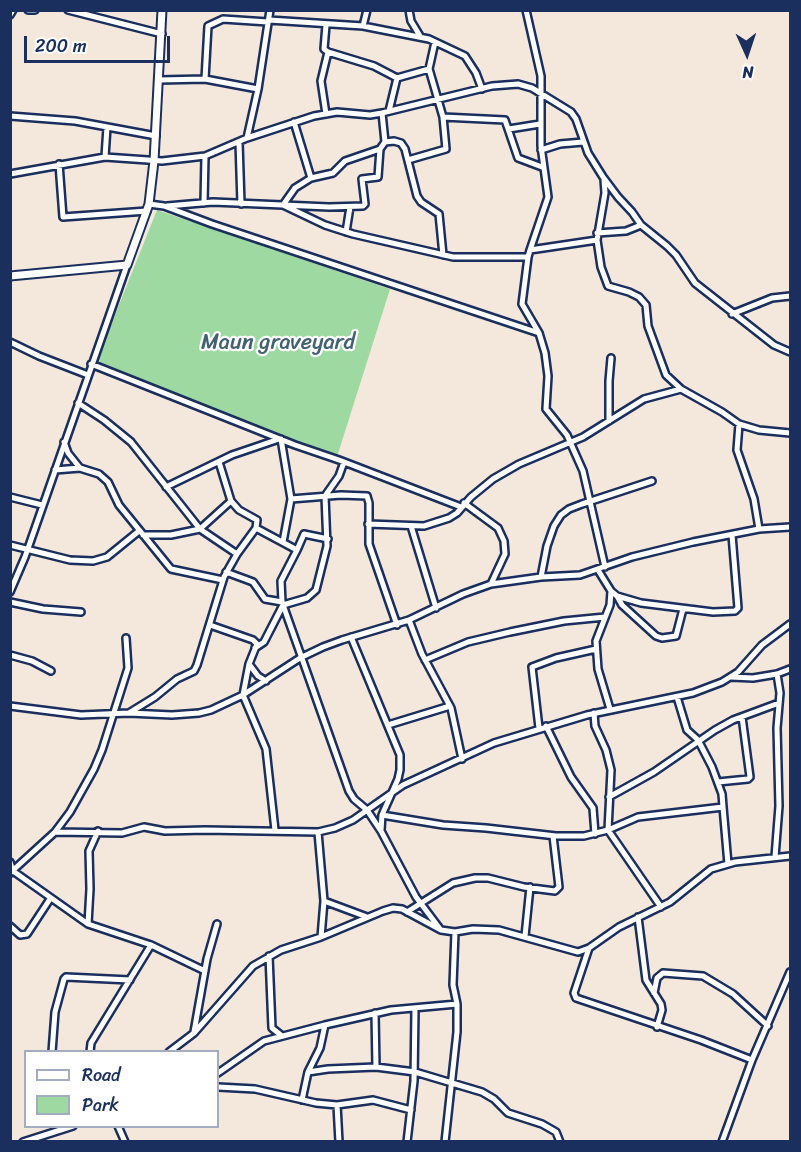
<!DOCTYPE html>
<html>
<head>
<meta charset="utf-8">
<style>
  body { margin:0 }
  #map { position:relative; width:801px; height:1152px; overflow:hidden; background:#f4e7dc; font-family:Sriracha,sans-serif }
  canvas { display:block }
  .frame { position:absolute; inset:0; border:12px solid #1b2f5e; pointer-events:none }
  .legend { position:absolute; left:24px; top:1050px; width:195px; height:78px; box-sizing:border-box; background:#fff; border:2px solid #a4acbf; margin:0; padding:8px 10px; list-style:none; font-size:18px; color:#1b2f5e }
  .legend li { display:flex; align-items:center; gap:12px; height:30px }
  .legend b { width:30px; border:2px solid #a4acbf }
  .north { position:absolute; left:717px; top:24px; width:60px; height:60px; -webkit-text-stroke:4px #fff; paint-order:stroke; rotate:177deg; font-size:16px; font-weight:700; line-height:24px; text-align:center; color:#1b2f5e }
  .north::after { content:''; display:block; margin:auto; width:21px; height:27px; background:#1b2f5e; clip-path:polygon(50% 0,100% 100%,50% 72%,0 100%) }
  .scale { position:absolute; left:24px; top:36px; width:146px; height:27px; box-sizing:border-box; border:3px solid #1b2f5e; border-top:0; padding-left:8px; font-size:18px; line-height:21px; white-space:nowrap; color:#1b2f5e; -webkit-text-stroke:4px #fff; paint-order:stroke }
</style>
</head>
<body>
<div id="map">
<canvas width="801" height="1152"></canvas>
<div class="frame"></div>
<ul class="legend">
<li><b style="height:8px;background:#fff"></b>Road</li>
<li><b style="height:16px;background:#9dd9a0"></b>Park</li>
</ul>
<div class="north">N</div>
<div class="scale">200 m</div>
</div>
<script>
const ctx = document.querySelector('canvas').getContext('2d');
ctx.lineJoin = 'round';
function fill(path, color) { ctx.fillStyle = color; ctx.fill(path, 'evenodd'); }
const poly = rows => new Path2D(rows.map(r => 'M' + r).join(''));
function trace(path, color, width, dash) { ctx.strokeStyle = color; ctx.lineWidth = width; ctx.lineCap = dash ? 'butt' : 'round'; ctx.setLineDash(dash || []); ctx.stroke(path); }
function drawText(font, color, halo, rows, align = 'center') {
  ctx.font = font + ' Sriracha,sans-serif'; ctx.lineWidth = 4.5; ctx.setLineDash([]); ctx.textBaseline = 'middle'; ctx.strokeStyle = halo; ctx.fillStyle = color; for (const [text, x, y, turn = 0] of rows) {
    ctx.save(); ctx.translate(x, y); ctx.rotate((+turn || 0) * Math.PI / 180); ctx.textAlign = isNaN(turn) ? turn : align; if (halo) ctx.strokeText(text, 0, 0); ctx.fillText(text, 0, 0); ctx.restore();
  }
}
fill(poly([
  [157,210,390,289,336,460,95,365]
]), '#9dd9a0');
const minor = poly([
  [28,10,35,10],
  [68,10,162,34],
  [409,10,411,21,420,36],
  [526,10,541,76,541,146,548,197,530,250],
  [10,15,13,10],
  [269,20,363,26,429,39,465,56,476,73,482,89],
  [326,25,324,49,328,52,321,81,326,114],
  [363,26,367,10],
  [435,42,429,69,443,117,505,120,518,158,542,167],
  [328,52,374,66,397,78,429,69],
  [205,79,208,26,223,19,268,22],
  [159,80,205,79,258,89],
  [389,111,397,78],
  [382,113,385,142],
  [10,116,75,121,156,136],
  [509,129,540,124],
  [247,138,258,89,270,10],
  [239,142,241,204],
  [541,150,560,144,583,142],
  [105,157,107,127],
  [408,160,446,149,443,117],
  [59,164,63,217,147,211],
  [10,174,105,157,162,161,205,156,247,138,314,116,337,112,370,115,382,113,492,86,518,84,532,88,571,112,576,119,588,153,603,177,618,197,632,212,641,225,667,246,676,255,695,283,774,345,790,352],
  [311,178,333,173,345,161,380,149,385,142,394,141,401,143,405,149,417,196,421,202,439,214,443,255],
  [604,179,605,193,597,240,601,267,608,286,629,292,639,297,646,305,648,326,666,375,681,389,722,412,739,424,759,430,790,433],
  [204,203,205,156],
  [149,204,164,206,212,224,539,333],
  [283,205,325,225,353,234,453,257,528,257,530,250,597,240],
  [283,205,295,188,311,178,294,122],
  [167,206,213,202,329,207,363,206,365,204,362,179,378,177,380,149],
  [346,232,350,207],
  [597,233,626,231,641,225],
  [528,257,522,304,539,333,545,353,548,376,546,409,567,435,583,471,605,567],
  [732,314,772,298,790,296],
  [10,342,39,356,88,375],
  [91,364,295,445,339,460,461,507],
  [78,403,104,420,131,442,200,529,237,554,224,577,197,665,194,671,177,679,155,697,129,713],
  [609,421,609,381,611,358],
  [739,424,737,450,754,499,759,529],
  [281,439,291,499],
  [64,442,68,453,80,468],
  [55,470,80,468,99,474,108,482,119,505,171,569,223,580],
  [166,487,232,455,279,439],
  [10,497,42,505],
  [231,501,239,510,257,520,256,528,297,550,281,581,282,602],
  [464,503,498,528,504,541,505,554,491,584],
  [368,524,424,526,449,518,457,513,471,497,493,479,519,464,583,437,644,399,681,389],
  [411,526,436,608],
  [143,535,171,535,200,529,221,510,231,501,219,462],
  [283,542,291,499,341,495,367,496,369,503,369,544,397,625],
  [10,545,70,560,93,561,107,557,139,531],
  [297,550,304,534,328,539],
  [237,554,256,528],
  [598,570,611,591,610,605,596,641,598,669,610,709],
  [226,572,253,582,265,599,282,602,349,791,354,799,367,810,381,831,416,897,440,929],
  [541,577,547,546,554,526,561,515,569,509,582,504,652,481],
  [611,591,617,596,641,603,713,612,735,611,738,608,732,535],
  [10,592,25,557,127,265],
  [617,596,622,605,656,636,662,638,676,636,683,609],
  [10,602,43,609,81,612],
  [409,620,422,654,451,708,462,759],
  [210,625,253,640,257,644,249,664,258,676,266,681],
  [351,637,400,755,400,770,398,779,382,815],
  [255,648,264,642,283,605,307,598,316,590,327,546,325,496,339,476,344,462],
  [10,655,32,661,51,671],
  [425,660,468,642,510,632,564,621,605,617],
  [249,664,243,695,266,749,275,830],
  [731,677,753,678,777,674,790,669],
  [10,706,81,715,129,713,172,715,199,713,211,710,243,695,300,658,323,647,342,640,409,620,463,594,491,584,541,577,580,575,632,557,693,542,759,529,790,527],
  [594,713,595,726,606,750,611,770,608,830,638,817,723,807,722,794,712,767,698,740,687,730,677,697],
  [388,725,450,706],
  [546,726,571,777,593,808,595,834],
  [539,728,532,667,556,658,596,649],
  [718,782,748,779,750,777,742,717],
  [609,797,654,772,715,730,733,720,779,703],
  [723,807,728,864],
  [381,830,382,815,443,825,486,828,556,836,584,836,608,830,661,907],
  [55,832,70,812,94,769,102,750,128,668,126,638],
  [318,832,324,901,367,917],
  [775,857,779,806,777,728,780,693,777,674],
  [10,862,13,871,88,924,151,945,205,971],
  [10,873,55,832,122,833,144,827,165,831,205,830,318,832,335,828,353,820,403,785,494,743,587,715,693,693,722,682,738,672,762,645,790,624],
  [407,912,453,883,475,878,488,878,524,887,555,891,559,887,553,836],
  [638,917,646,980,661,1004,662,1010,657,1027],
  [88,924,90,889,89,851,98,831],
  [10,926,20,935,27,934,50,899],
  [525,936,530,887],
  [321,937,324,901],
  [589,948,574,993,576,998,701,1040,752,1060],
  [269,956,272,1028,282,1036],
  [654,993,657,978,663,973,703,976,733,994,768,1026],
  [375,1013,376,1067],
  [325,1025,391,1010,457,1004],
  [194,1032,207,959,217,924],
  [52,1052,55,1012,64,979,66,977,130,980],
  [90,1052,91,1043,151,945],
  [169,1052,194,1033,253,966,281,950,321,937,383,911,393,908,402,909,441,930,455,932,473,929,499,930,578,952,589,948,619,927,670,902,711,869,735,862,790,856],
  [218,1073,264,1041,325,1025,320,1048,308,1072],
  [218,1087,255,1089,316,1103,337,1105,373,1100,411,1110],
  [302,1100,308,1072,328,1069,376,1067,415,1072,482,1092,494,1099,508,1113,542,1124,556,1132,560,1142],
  [337,1105,339,1142],
  [118,1126,125,1142],
  [23,1142,73,1126],
  [407,1142,414,1081,415,1008],
  [445,1142,457,1032,457,1004,453,985,455,932],
  [722,1142,752,1060,790,972]
]);
const tertiary = poly([
  [10,276,127,265,149,204,154,161,162,10]
]);
trace(minor, '#1b2f5e', 10);
trace(tertiary, '#1b2f5e', 11);
trace(minor, '#fff', 5);
trace(tertiary, '#fff', 7);
drawText('22px', '#426272', '#fff', [
  ["Maun graveyard",278,343]
]);
</script>
</body>
</html>
